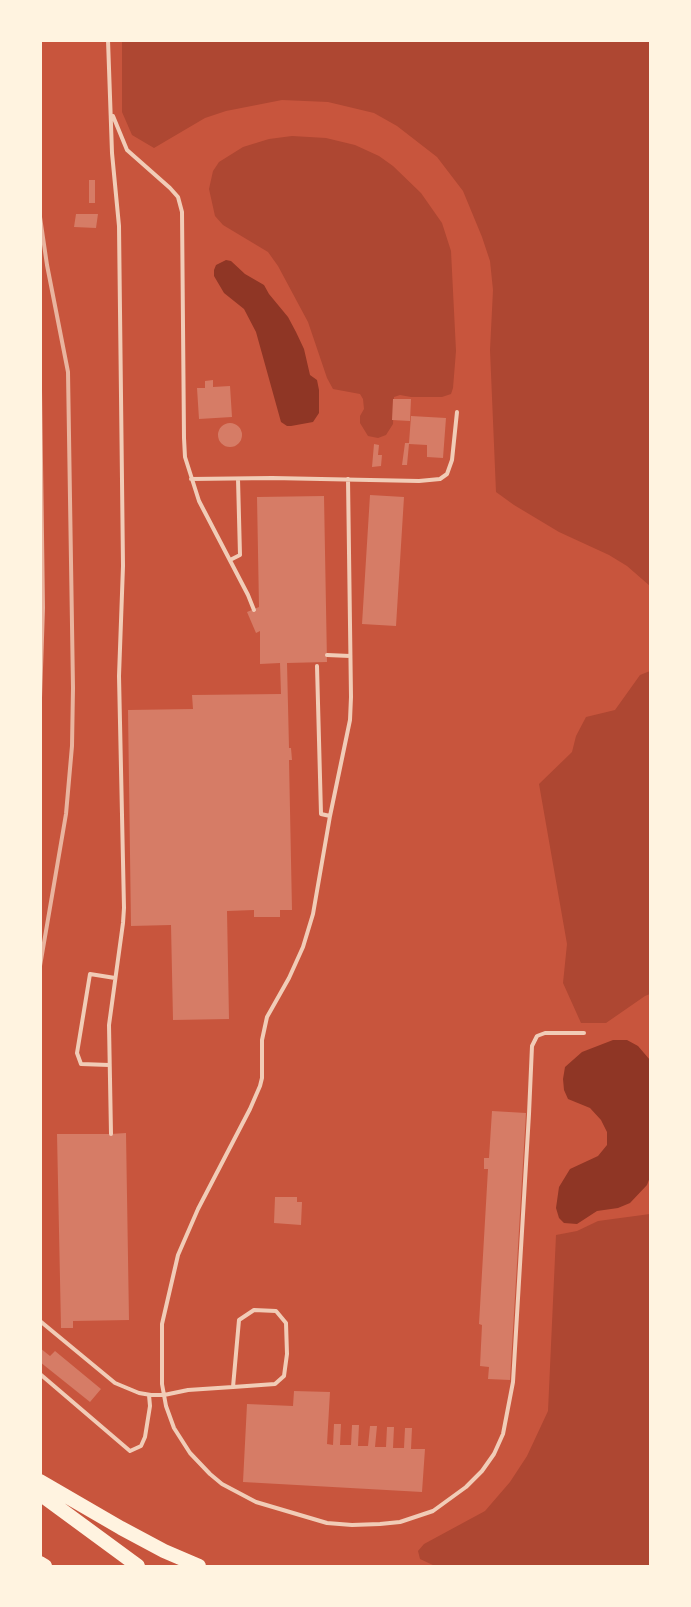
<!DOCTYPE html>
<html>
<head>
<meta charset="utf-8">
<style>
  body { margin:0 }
  #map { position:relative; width:691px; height:1607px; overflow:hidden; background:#c8553d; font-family:"DM Sans",sans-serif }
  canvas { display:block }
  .frame { position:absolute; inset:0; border:42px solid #fff3e0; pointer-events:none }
</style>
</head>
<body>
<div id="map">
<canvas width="691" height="1607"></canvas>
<div class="frame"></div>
</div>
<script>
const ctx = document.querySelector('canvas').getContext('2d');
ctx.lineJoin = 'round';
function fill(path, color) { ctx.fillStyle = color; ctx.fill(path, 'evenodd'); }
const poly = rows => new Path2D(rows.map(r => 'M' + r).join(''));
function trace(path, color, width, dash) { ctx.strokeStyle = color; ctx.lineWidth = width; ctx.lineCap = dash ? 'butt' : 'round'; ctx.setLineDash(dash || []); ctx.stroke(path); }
fill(poly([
  [122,41,650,41,650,586,627,566,609,555,559,532,514,505,496,492,490,350,493,290,490,261,482,237,463,191,437,157,397,126,374,113,328,102,282,100,226,111,205,118,154,148,132,135,122,112],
  [292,136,326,138,355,145,379,156,393,166,421,193,442,223,451,251,456,351,453,388,451,394,442,397,411,397,400,395,394,397,393,424,386,435,378,438,368,436,360,423,360,416,364,409,363,399,360,394,333,389,327,378,308,322,278,266,268,252,223,225,215,216,209,189,213,171,219,162,243,147,269,139],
  [650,671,650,994,645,996,606,1023,581,1023,563,983,567,944,539,784,572,752,576,736,586,717,615,710,640,675],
  [650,1214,650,1566,435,1566,420,1559,418,1551,424,1544,485,1511,510,1482,527,1456,548,1411,556,1235,577,1231,598,1221]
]), '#ae4732');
fill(poly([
  [226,260,231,261,245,274,264,285,269,294,288,317,296,332,304,349,310,375,317,380,319,390,319,413,313,422,291,426,287,426,281,422,256,332,244,309,224,293,214,276,214,270,216,265],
  [613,1040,627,1040,638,1046,650,1060,650,1177,647,1185,630,1203,618,1208,597,1211,577,1224,564,1223,559,1218,556,1208,559,1187,570,1169,598,1156,607,1145,607,1132,601,1120,590,1108,568,1099,564,1090,563,1079,565,1067,582,1052]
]), '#8f3625');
fill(poly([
  [89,180,95,180,95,203,89,203],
  [76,214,98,214,96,228,74,227],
  [213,380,213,387,230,386,232,417,199,419,197,388,205,388,205,381],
  [393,399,411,399,410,421,392,420],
  [411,416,446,418,443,458,427,457,427,445,409,444,407,465,402,465,405,443,409,443],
  '218 435a12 12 0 1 1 24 0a12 12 0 1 1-24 0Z',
  [374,444,379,445,378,455,382,455,381,466,372,467],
  [370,495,404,497,396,626,362,624],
  [324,496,327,662,287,663,289,748,291,748,292,760,289,760,292,910,280,910,280,917,254,917,254,910,227,911,229,1019,173,1020,171,925,131,926,128,710,193,709,192,695,281,694,280,663,260,664,260,631,256,633,247,612,259,607,257,497],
  [492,1111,526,1113,510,1380,488,1379,489,1367,480,1366,482,1325,479,1324,488,1169,484,1169,484,1158,489,1158],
  [126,1133,129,1320,73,1321,73,1328,61,1328,57,1134,111,1134],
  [275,1197,297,1197,297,1202,302,1202,301,1225,274,1223],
  [40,1348,50,1356,55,1351,101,1389,90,1402,40,1362],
  [294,1391,330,1392,327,1444,333,1445,334,1424,341,1424,340,1445,351,1445,352,1425,359,1425,358,1446,368,1446,370,1426,377,1426,375,1447,386,1447,387,1427,394,1427,393,1448,404,1448,405,1428,412,1428,411,1449,425,1449,422,1492,243,1482,247,1404,293,1406]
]), '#d67c66');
trace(poly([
  [108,40,112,153,119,226,123,566,119,676,124,908,123,923,109,1025,111,1134],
  [113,116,127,150,170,188,178,197,182,212,184,438,185,457,199,501,248,595,254,610],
  [191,479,272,478,419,481,440,479,447,474,452,460,457,412],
  [348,479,351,697,350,720,330,816,313,914,303,947,289,978,267,1017,262,1040,262,1078,260,1086,250,1109,198,1209,178,1255,162,1324,162,1384,166,1406,174,1428,190,1453,210,1474,222,1484,256,1502,327,1523,352,1525,380,1524,400,1522,433,1511,466,1487,482,1471,494,1454,503,1434,513,1382,529,1114,532,1046,537,1036,545,1033,584,1033],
  [230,560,240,555,238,479],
  [327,655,350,656],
  [317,666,321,814,330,816],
  [109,1065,81,1064,77,1053,78,1047,90,974,115,978],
  [40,1321,115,1383,139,1393,151,1395,164,1395,188,1390,233,1387,275,1384,284,1376,287,1354,286,1323,276,1311,254,1310,239,1320,233,1387],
  [40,1374,130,1451,141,1446,145,1437,150,1406,149,1395]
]), '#f1ccb7', 4);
trace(poly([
  [40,1481,121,1528,164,1551,199,1566],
  [40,1494,138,1566],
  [40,1563,45,1566]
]), '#fff3e0', 14);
trace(poly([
  [40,217,47,265,68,372,73,688,72,746,66,814,40,966],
  [40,390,43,608,40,698]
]), '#e9b49f', 4);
</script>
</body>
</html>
